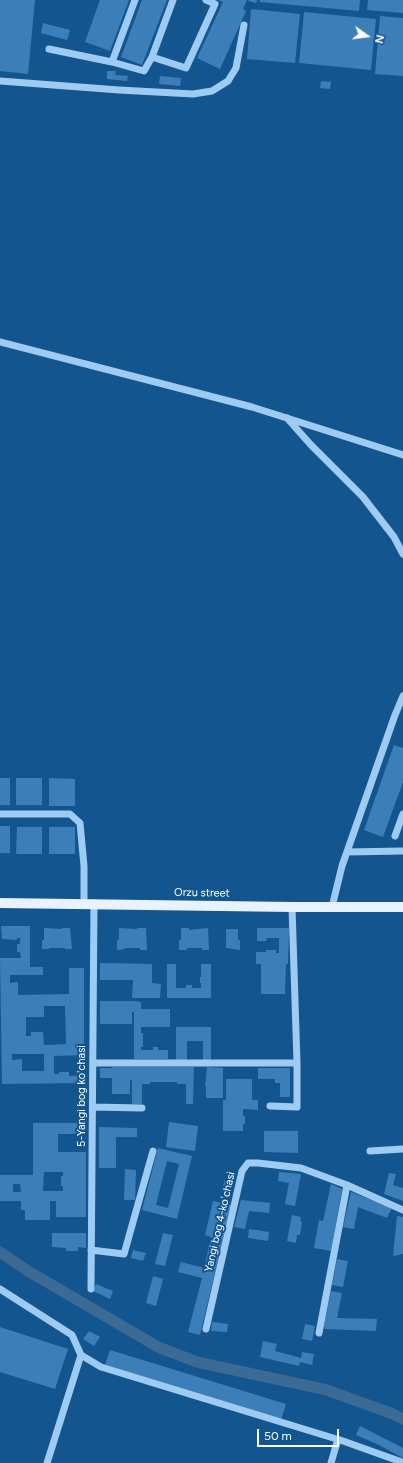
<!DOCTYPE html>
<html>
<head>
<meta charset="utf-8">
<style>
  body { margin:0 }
  #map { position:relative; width:403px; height:1463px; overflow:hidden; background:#13558f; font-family:Figtree,sans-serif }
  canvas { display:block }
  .north { position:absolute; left:347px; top:16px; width:40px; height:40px; -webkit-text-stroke:3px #13558f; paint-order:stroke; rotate:104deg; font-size:11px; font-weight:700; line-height:16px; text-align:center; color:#fff }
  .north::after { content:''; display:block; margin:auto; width:14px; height:18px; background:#fff; clip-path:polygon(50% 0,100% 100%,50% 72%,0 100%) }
  .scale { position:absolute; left:257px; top:1429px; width:82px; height:18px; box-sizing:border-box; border:2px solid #fff; border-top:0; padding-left:5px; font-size:12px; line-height:14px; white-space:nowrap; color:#fff; -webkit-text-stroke:3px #13558f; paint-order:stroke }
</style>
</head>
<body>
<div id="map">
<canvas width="403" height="1463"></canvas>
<div class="north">N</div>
<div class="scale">50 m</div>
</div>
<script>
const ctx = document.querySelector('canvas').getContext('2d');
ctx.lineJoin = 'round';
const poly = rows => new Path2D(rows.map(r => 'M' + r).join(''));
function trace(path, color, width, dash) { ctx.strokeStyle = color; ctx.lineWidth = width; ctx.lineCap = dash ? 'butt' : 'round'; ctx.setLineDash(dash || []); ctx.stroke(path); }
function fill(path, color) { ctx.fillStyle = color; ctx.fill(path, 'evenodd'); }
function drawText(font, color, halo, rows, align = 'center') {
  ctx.font = font + ' Figtree,sans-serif'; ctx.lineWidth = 4; ctx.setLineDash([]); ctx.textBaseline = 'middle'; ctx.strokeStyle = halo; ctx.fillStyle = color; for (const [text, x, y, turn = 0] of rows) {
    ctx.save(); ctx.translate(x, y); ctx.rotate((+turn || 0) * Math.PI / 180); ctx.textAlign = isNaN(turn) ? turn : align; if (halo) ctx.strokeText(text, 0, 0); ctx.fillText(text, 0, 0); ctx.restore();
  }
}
trace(poly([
  [0,1252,28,1271,158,1347,197,1362,327,1390,393,1414,403,1419]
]), '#3b6b95', 11);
fill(poly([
  [0,0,35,0,28,74,0,71],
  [100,0,129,0,110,51,85,42],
  [142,0,167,0,142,65,121,57],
  [218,0,247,0,243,9,246,11,220,69,197,58,223,2],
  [249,0,257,0,256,3,248,1],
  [260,0,360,0,359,11,260,2],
  [368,0,403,0,403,13,367,10],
  [251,9,300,14,295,63,247,59],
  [304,12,376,19,371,70,299,63],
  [380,16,403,18,403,76,375,74],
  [43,23,70,30,67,40,41,33],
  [107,71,116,71,115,75,128,76,127,81,107,79],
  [160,76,181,78,180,86,159,84],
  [321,81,331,82,330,89,320,88],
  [394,745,403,748,403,782,383,837,364,830],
  [0,778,10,778,10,805,0,805],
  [16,778,42,778,42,805,16,805],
  [49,778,75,779,75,806,49,806],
  [0,826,10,826,10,853,0,853],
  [17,827,42,827,42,854,16,854],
  [49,827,75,827,75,854,49,854],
  [1,926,30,926,30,967,43,967,43,975,10,975,10,983,18,982,18,995,69,994,69,968,84,968,84,1044,86,1044,86,1055,54,1056,54,1074,59,1074,59,1072,69,1072,69,1076,85,1075,86,1083,2,1084,0,958,21,958,20,952,17,952,17,944,20,944,20,938,17,938,17,940,2,939],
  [44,1006,65,1006,66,1044,44,1045,43,1032,31,1032,31,1036,26,1036,26,1017,44,1017],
  [12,1054,44,1054,44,1071,22,1071,22,1059,12,1060],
  [44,928,62,929,62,928,70,928,72,949,65,949,65,948,49,948,49,949,42,949,42,940,44,940],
  [119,928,137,929,137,928,146,928,147,950,140,950,140,948,125,948,125,949,117,950,117,940,119,940],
  [181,928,189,928,189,930,208,928,209,950,202,950,202,948,187,948,187,950,179,950,179,940,181,940],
  [257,928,289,928,288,964,286,964,285,994,261,994,261,964,256,964,256,952,266,952,266,950,276,950,276,953,279,953,279,938,267,938,266,941,257,941],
  [226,929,238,929,238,940,240,940,240,950,226,948],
  [100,963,152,964,152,983,161,984,160,998,132,998,133,980,100,980],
  [167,964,176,964,176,988,186,988,186,985,192,985,192,988,201,988,201,983,200,983,200,977,201,977,201,964,211,964,211,998,167,998],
  [100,1001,134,1001,141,1002,141,1009,170,1009,170,1027,141,1027,141,1033,143,1033,143,1047,141,1047,141,1050,153,1050,153,1047,158,1047,158,1050,168,1050,168,1059,134,1059,134,1012,132,1012,132,1024,100,1024],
  [176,1027,211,1027,211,1060,203,1060,203,1041,187,1041,187,1060,176,1060],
  [112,1067,194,1067,193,1104,186,1104,186,1084,177,1084,177,1082,150,1082,150,1084,142,1084,142,1104,132,1104,132,1080,130,1080,130,1094,112,1094,112,1078,100,1078,100,1068,112,1068],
  [207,1067,223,1068,223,1098,206,1098,206,1086,205,1086],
  [258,1068,290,1068,290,1097,280,1097,280,1083,275,1083,275,1079,258,1079],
  [226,1079,252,1079,252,1100,258,1100,258,1110,243,1109,243,1116,245,1116,245,1124,243,1124,243,1131,223,1131,223,1100,226,1100],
  [169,1122,198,1126,195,1151,166,1147],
  [33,1123,86,1123,86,1134,58,1134,58,1152,86,1152,86,1217,56,1217,56,1201,50,1201,50,1220,25,1220,25,1210,21,1210,21,1201,0,1201,0,1175,33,1175],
  [44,1172,63,1172,63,1176,61,1176,61,1186,63,1186,63,1191,43,1191],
  [13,1184,20,1184,21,1192,13,1192],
  [99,1127,137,1128,137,1137,116,1137,116,1168,99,1168],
  [264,1131,298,1131,298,1153,264,1152],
  [158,1148,192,1156,177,1219,142,1210],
  [167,1161,179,1164,168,1208,156,1205],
  [125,1169,136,1170,135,1200,124,1200],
  [279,1172,301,1174,295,1206,285,1204,289,1183,278,1181],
  [389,1173,396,1174,393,1185,403,1188,403,1201,384,1194],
  [224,1181,232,1182,230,1198,222,1197],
  [331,1184,342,1189,331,1251,314,1248,319,1220,323,1221],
  [351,1192,392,1208,387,1218,358,1207,354,1229,343,1227],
  [241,1200,270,1203,269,1213,249,1211,245,1229,234,1227],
  [213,1201,231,1205,200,1335,188,1332,202,1278,178,1272,181,1262,204,1268,211,1237,205,1235],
  [292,1215,301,1217,300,1221,302,1222,300,1235,297,1235,296,1243,287,1241],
  [397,1216,403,1217,403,1254,393,1256],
  [249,1229,269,1232,268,1241,248,1238],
  [52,1233,86,1233,86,1248,78,1247,78,1251,66,1251,66,1248,52,1247],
  [163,1233,173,1235,165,1266,155,1264],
  [133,1250,146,1253,143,1261,131,1258],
  [337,1259,348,1261,343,1287,332,1285],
  [153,1276,163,1279,156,1306,146,1303],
  [96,1284,113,1291,110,1299,93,1291],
  [331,1291,342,1293,337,1318,377,1319,376,1331,325,1329,324,1326],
  [212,1322,228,1324,227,1332,211,1331],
  [305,1324,315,1326,312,1341,302,1339],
  [0,1327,68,1349,55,1389,0,1372],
  [89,1331,100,1337,94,1346,83,1339],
  [263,1341,277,1344,275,1351,301,1358,302,1352,314,1354,312,1365,300,1362,299,1366,260,1357],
  [110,1350,286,1404,281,1420,105,1365],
  [360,1426,403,1448,403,1458,377,1444,356,1435]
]), '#3c7fb8');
trace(poly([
  [49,49,112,62,135,0],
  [152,57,186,68,215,4,206,0],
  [112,62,144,71,152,57,173,0],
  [0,81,119,90,193,94,212,91,228,81,236,68,244,25],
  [0,342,252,407,403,455],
  [287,418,311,445,363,497,394,537,403,554],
  [0,814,70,814,80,823,84,866,84,903],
  [395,836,403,814],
  [347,852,403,851],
  [332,907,342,866,395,715,403,696],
  [93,1063,297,1063,292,907],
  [270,1106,297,1107,297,1063],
  [93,1107,142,1108],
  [370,1151,403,1149],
  [91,1250,124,1254,153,1151],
  [0,1289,72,1335,81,1355,101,1367,343,1441,399,1461,403,1463],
  [91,1289,94,903],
  [206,1329,242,1171,248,1163,258,1163,301,1168,347,1185,403,1210],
  [319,1333,347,1185],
  [47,1463,81,1355],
  [331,1463,338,1439]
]), '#9ecbf1', 7);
trace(poly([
  [0,903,292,907,403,907]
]), '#e8f3ff', 10);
drawText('11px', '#fff', '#13558f', [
  ["Orzu street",202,893,1],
  ["5-Yangi bog koʼchasi",82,1096,-90],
  ["Yangi bog 4-koʼchasi",220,1222,-77]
]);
</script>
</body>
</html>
